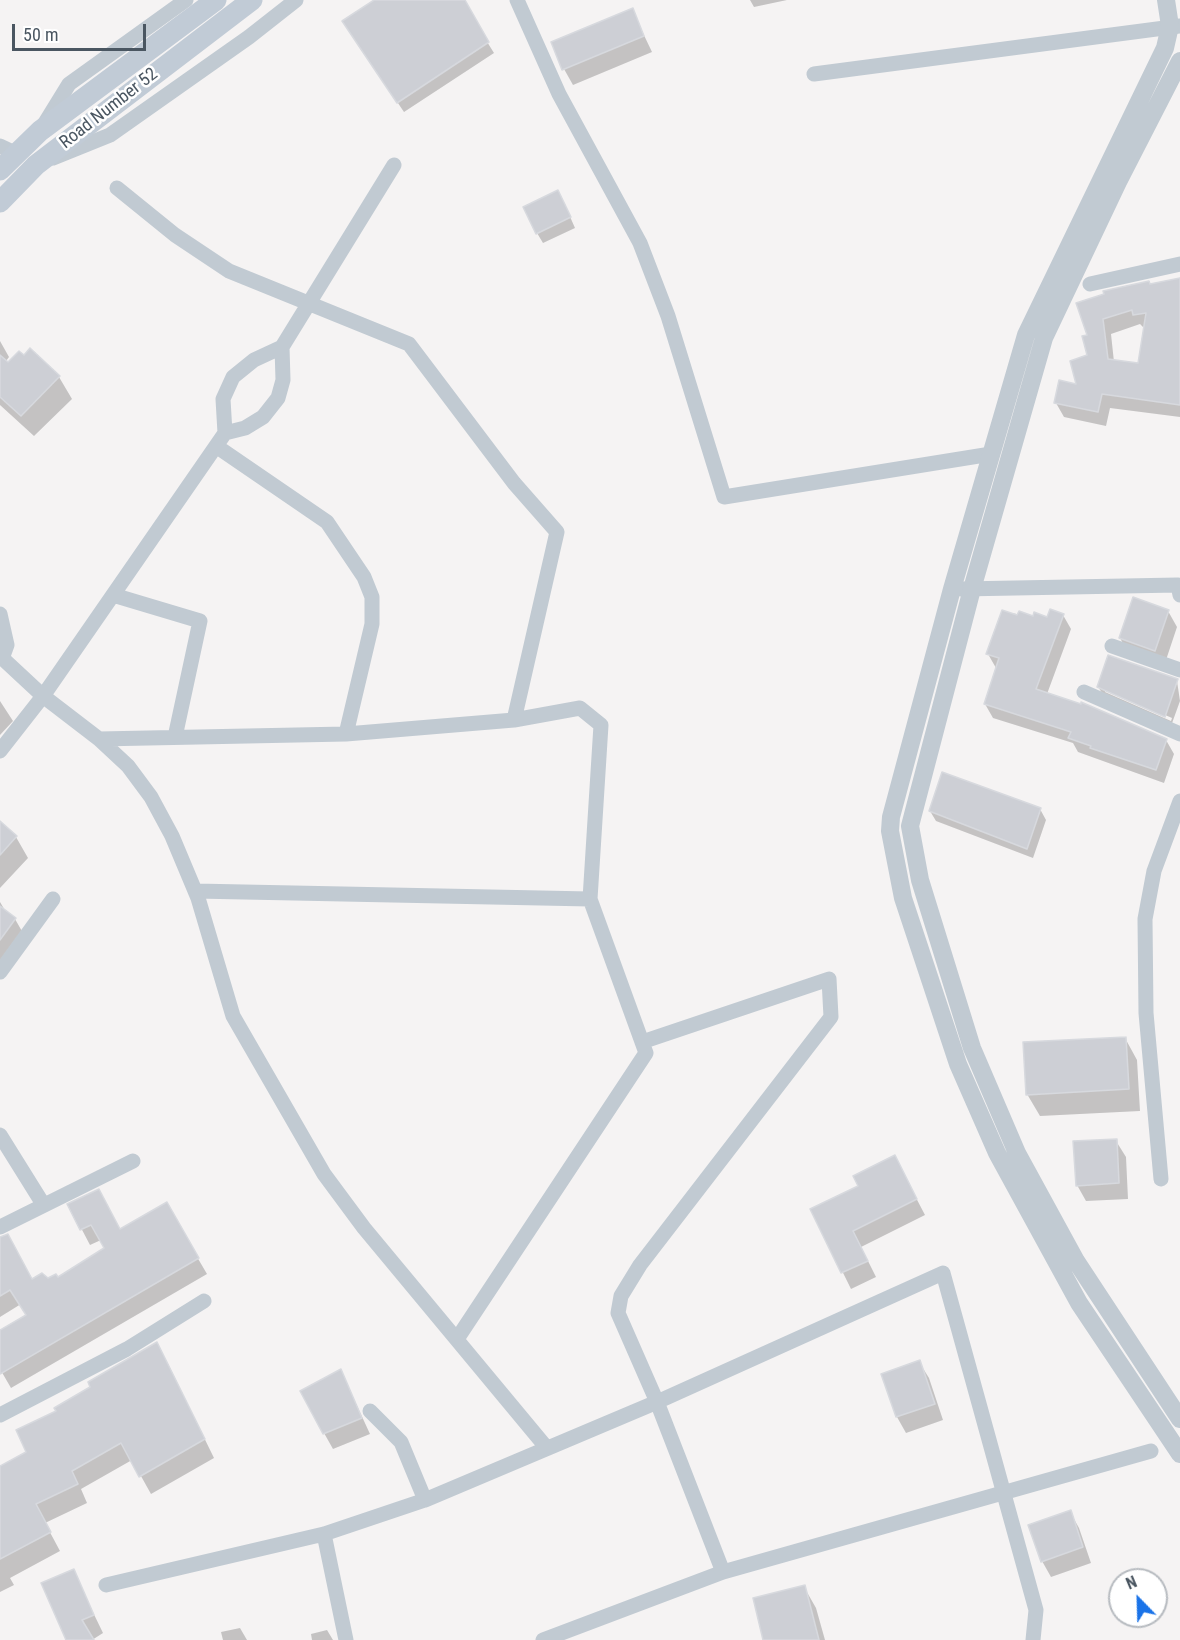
<!DOCTYPE html>
<html>
<head>
<meta charset="utf-8">
<style>
  body { margin:0 }
  #map { position:relative; width:1180px; height:1640px; overflow:hidden; background:#f5f3f3; font-family:"Roboto Condensed",sans-serif }
  canvas { display:block }
  .north { position:absolute; left:1108px; top:1568px; width:60px; height:60px; box-sizing:border-box; background:#fff; border:2px solid #b7bbc0; border-radius:50%; rotate:337deg; font-size:16px; font-weight:700; line-height:24px; text-align:center; color:#4a5661 }
  .north::after { content:''; display:block; margin:auto; width:21px; height:27px; background:#1a73e8; clip-path:polygon(50% 0,100% 100%,50% 72%,0 100%) }
  .scale { position:absolute; left:12px; top:24px; width:134px; height:27px; box-sizing:border-box; border:3px solid #4a5661; border-top:0; padding-left:8px; font-size:18px; line-height:21px; white-space:nowrap; color:#4a5661; -webkit-text-stroke:4px #fff; paint-order:stroke }
</style>
</head>
<body>
<div id="map">
<canvas width="1180" height="1640"></canvas>
<div class="north">N</div>
<div class="scale">50 m</div>
</div>
<script>
const ctx = document.querySelector('canvas').getContext('2d');
ctx.lineJoin = 'round';
function fill(path, color) { ctx.fillStyle = color; ctx.fill(path, 'evenodd'); }
const poly = rows => new Path2D(rows.map(r => 'M' + r).join(''));
function trace(path, color, width, dash) { ctx.strokeStyle = color; ctx.lineWidth = width; ctx.lineCap = dash ? 'butt' : 'round'; ctx.setLineDash(dash || []); ctx.stroke(path); }
function drawText(font, color, halo, rows, align = 'center') {
  ctx.font = font + ' "Roboto Condensed",sans-serif'; ctx.lineWidth = 5; ctx.setLineDash([]); ctx.textBaseline = 'middle'; ctx.strokeStyle = halo; ctx.fillStyle = color; for (const [text, x, y, turn = 0] of rows) {
    ctx.save(); ctx.translate(x, y); ctx.rotate((+turn || 0) * Math.PI / 180); ctx.textAlign = isNaN(turn) ? turn : align; if (halo) ctx.strokeText(text, 0, 0); ctx.fillText(text, 0, 0); ctx.restore();
  }
}
fill(poly([
  [376,0,461,0,494,53,404,112,350,32],
  [750,0,787,0,754,7],
  [632,10,652,52,573,85,564,69],
  [564,203,575,228,543,243,537,233],
  [1180,280,1180,417,1110,408,1106,426,1064,417,1056,403,1078,386,1088,356,1089,337,1078,304],
  [1140,324,1145,329,1139,365,1114,362,1111,334],
  [0,341,9,357,0,369],
  [30,351,59,377,72,399,34,436,0,405,0,373],
  [1003,611,1034,618,1063,615,1071,629,1047,694,1166,740,1174,754,1164,783,1078,752,1073,743,993,718,985,704,996,668,988,654],
  [1168,611,1177,627,1164,666,1129,654,1120,638],
  [1177,681,1180,701,1171,726,1105,697,1098,687],
  [1105,689,1172,718,1171,721,1105,692],
  [0,701,13,721,0,735],
  [1040,809,1046,820,1033,858,936,821,930,811],
  [0,823,16,837,28,858,0,888],
  [0,902,6,912,15,919,27,940,0,977],
  [1125,1038,1137,1060,1140,1111,1040,1116,1027,1094],
  [1116,1141,1126,1157,1128,1199,1086,1201,1077,1185],
  [903,1173,925,1215,861,1247,876,1277,851,1289,812,1210],
  [166,1204,207,1274,11,1388,0,1369,0,1332,28,1316,21,1304,0,1317,0,1242,32,1280,57,1279,106,1249,101,1240,90,1245,69,1205,120,1231],
  [167,1362,214,1458,151,1494,132,1460,81,1489,87,1503,45,1523,60,1551,10,1578,14,1585,0,1592,0,1467,28,1452],
  [919,1362,929,1378,943,1420,906,1433,897,1417,883,1375],
  [341,1371,370,1434,333,1449,324,1433],
  [1070,1512,1079,1528,1091,1563,1051,1577,1042,1561],
  [73,1571,103,1633,92,1640,68,1640],
  [804,1587,816,1608,825,1640,764,1640],
  [240,1628,247,1640,223,1640,221,1632],
  [327,1630,333,1640,312,1640,311,1634]
]), '#0003');
const building = poly([
  [374,0,465,0,489,42,397,103,342,21,374,0],
  [633,8,644,36,562,70,551,42,633,8],
  [558,190,571,217,536,234,523,207,558,190],
  [1180,278,1180,405,1102,394,1098,412,1054,403,1059,380,1076,384,1070,361,1087,355,1082,336,1087,335,1076,303,1104,294,1103,291,1149,281,1150,284,1180,278],
  [1132,310,1133,315,1146,313,1138,363,1108,359,1103,319,1132,310],
  [30,348,60,376,21,416,0,397,0,355,8,362,19,351,24,355,30,348],
  [1133,597,1169,610,1155,651,1119,638,1133,597],
  [1050,609,1064,614,1036,689,1081,704,1081,702,1167,739,1156,770,1090,748,1091,746,1068,738,1071,732,984,704,999,658,986,654,1002,610,1017,615,1019,611,1033,616,1034,612,1047,617,1050,609],
  [1108,655,1178,679,1165,717,1097,687,1108,655],
  [942,772,1041,808,1027,849,929,811,942,772],
  [0,821,17,836,0,855,0,821],
  [0,906,16,918,0,940,0,906],
  [1126,1037,1129,1089,1026,1095,1023,1042,1126,1037],
  [1117,1139,1119,1183,1076,1186,1073,1141,1117,1139],
  [895,1155,917,1199,853,1231,868,1261,841,1273,810,1209,858,1186,853,1176,895,1155],
  [99,1189,120,1229,167,1202,199,1258,0,1374,0,1330,26,1315,10,1290,0,1296,0,1237,8,1234,32,1279,42,1273,48,1278,56,1274,58,1277,104,1248,91,1225,80,1230,67,1204,99,1189],
  [157,1342,205,1439,139,1477,121,1443,72,1471,78,1484,36,1504,51,1532,0,1559,0,1466,26,1452,16,1430,56,1411,54,1408,90,1387,88,1382,157,1342],
  [920,1360,935,1404,896,1417,881,1374,920,1360],
  [341,1369,362,1418,323,1434,300,1391,341,1369],
  [1071,1510,1083,1547,1041,1562,1028,1525,1071,1510],
  [74,1569,94,1615,82,1620,94,1640,66,1640,41,1583,74,1569],
  [805,1585,819,1640,763,1640,753,1598,805,1585]
]);
fill(building, '#cdcfd5');
trace(building, '#d7d9de', 1.5);
trace(poly([
  [517,0,559,94,640,243,668,316,724,497,991,454],
  [814,74,1180,26],
  [45,123,69,84,186,0],
  [0,146,17,154],
  [53,158,110,135,249,37,296,0],
  [117,188,175,235,229,271,409,344,514,483,557,532,514,720],
  [1090,284,1180,264],
  [225,433,223,399,233,377,254,360,282,347],
  [216,446,327,522,364,577,372,597,372,624,346,734],
  [961,589,1178,585,1180,595],
  [113,595,200,621,175,737],
  [0,614,7,645,3,656],
  [1112,646,1180,670],
  [0,656,43,696,99,739,128,766,151,797,172,836,198,898,233,1016,324,1174,364,1228,546,1447],
  [1084,692,1180,734],
  [99,739,346,734,514,720,580,708,601,725,590,899,646,1053,457,1339],
  [0,751,43,696,225,433,245,428,263,417,278,398,283,380,282,347,394,165],
  [195,891,590,899],
  [0,972,53,899],
  [642,1042,829,979,831,1017,640,1265,621,1296,618,1313,657,1402,723,1572],
  [0,1135,43,1204],
  [1161,1179,1146,1013,1145,919,1154,871,1180,801],
  [0,1227,133,1161],
  [370,1411,401,1442,425,1500],
  [0,1415,127,1349,204,1301],
  [324,1534,346,1640],
  [106,1585,324,1534,425,1500,657,1402,943,1273,1036,1610,1033,1640],
  [543,1640,723,1572,1151,1451]
]), '#c1cad2', 15);
trace(poly([
  [1166,0,1170,26,1165,48,1026,335,952,589,891,817,890,831,903,898,958,1064,997,1153,1079,1303,1180,1454],
  [1180,61,1118,182,1044,338,972,589,910,826,920,880,972,1048,1017,1153,1076,1261,1180,1419]
]), '#c1cad2', 18);
trace(poly([
  [0,170,40,131,216,0],
  [0,202,36,165,252,0]
]), '#c1cbd6', 21);
drawText('18px', '#4a5661', '#fff', [
  ["Road Number 52",109,109,-38]
]);
</script>
</body>
</html>
